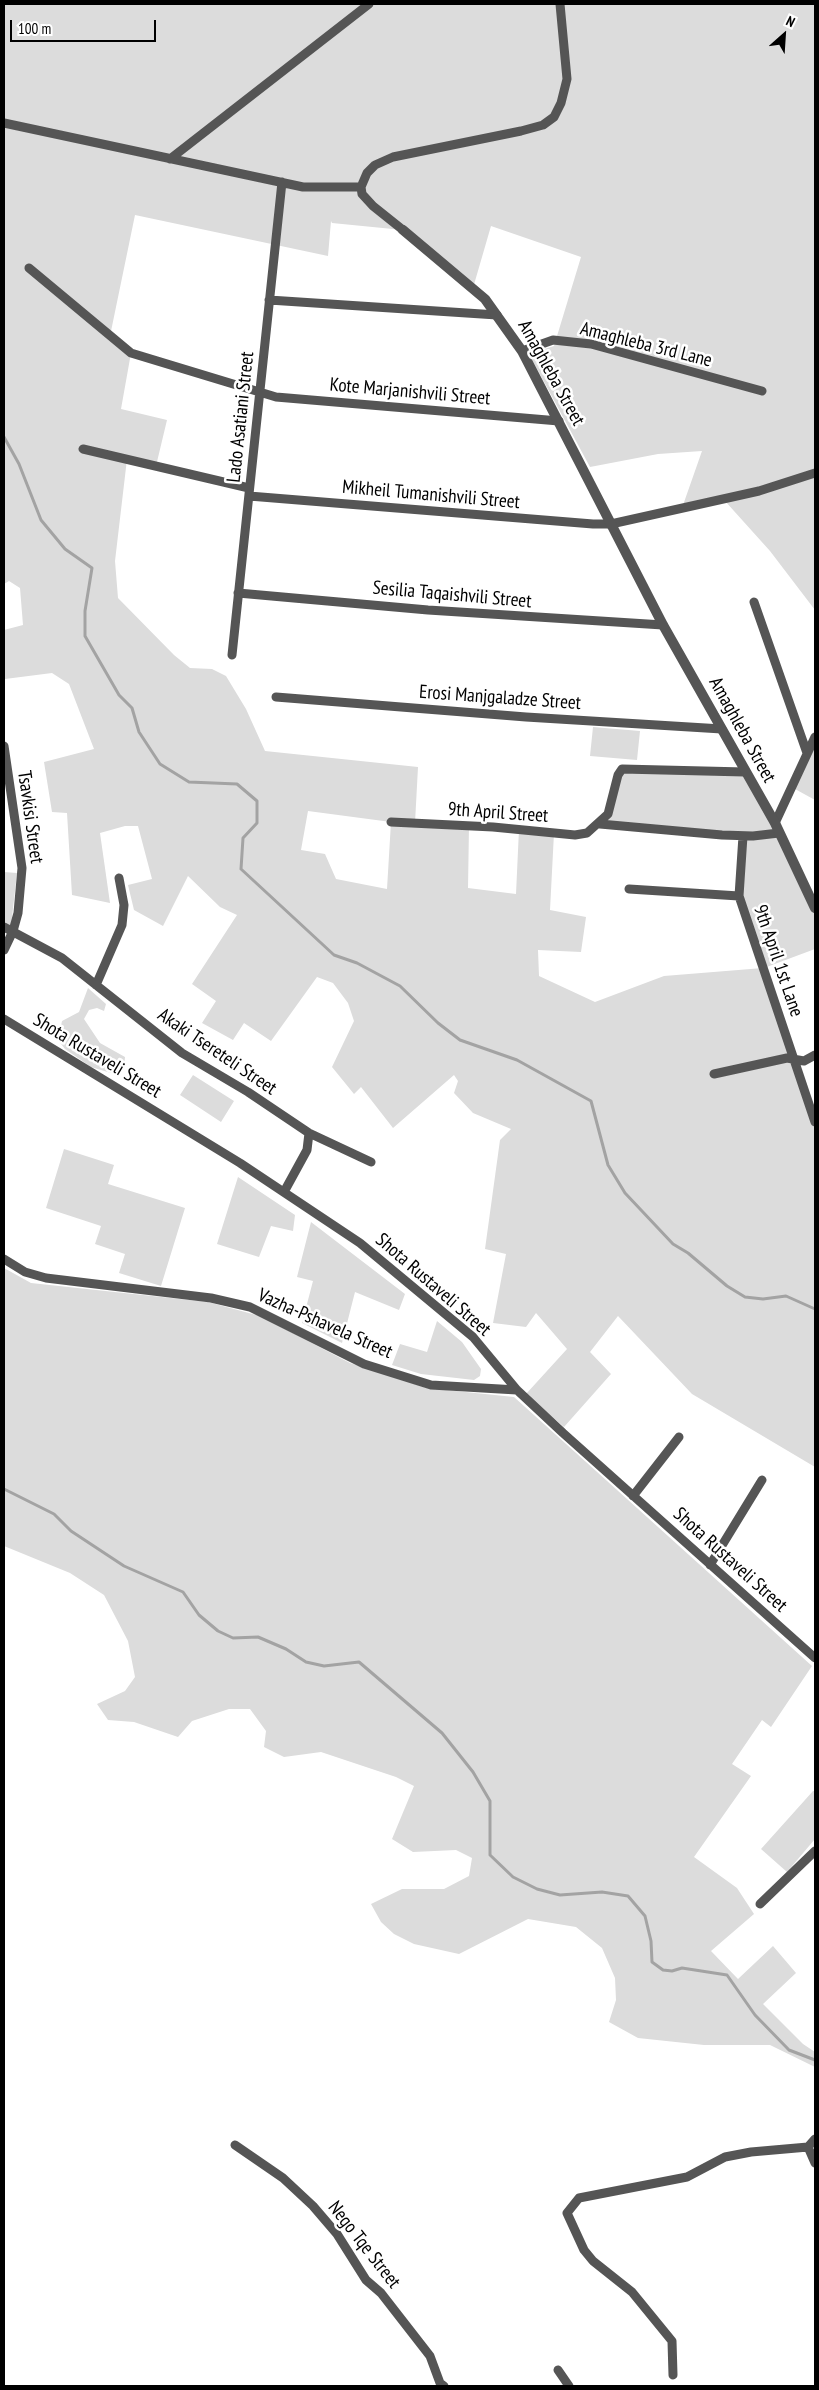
<!DOCTYPE html>
<html>
<head>
<meta charset="utf-8">
<style>
  body { margin:0 }
  #map { position:relative; width:819px; height:2390px; overflow:hidden; background:#fff; font-family:"PT Sans Narrow",sans-serif }
  canvas { display:block }
  .frame { position:absolute; inset:0; border:5px solid #000; pointer-events:none }
  .north { position:absolute; left:759px; top:10px; width:50px; height:50px; -webkit-text-stroke:4px #fff; paint-order:stroke; rotate:26deg; font-size:14px; font-weight:700; line-height:20px; text-align:center; color:#000 }
  .north::after { content:''; display:block; margin:auto; width:18px; height:22px; background:#000; clip-path:polygon(50% 0,100% 100%,50% 72%,0 100%) }
  .scale { position:absolute; left:10px; top:20px; width:146px; height:22px; box-sizing:border-box; border:2px solid #000; border-top:0; padding-left:6px; font-size:15px; line-height:18px; white-space:nowrap; color:#000; -webkit-text-stroke:4px #fff; paint-order:stroke }
</style>
</head>
<body>
<div id="map">
<canvas width="819" height="2390"></canvas>
<div class="frame"></div>
<div class="north">N</div>
<div class="scale">100 m</div>
</div>
<script>
const ctx = document.querySelector('canvas').getContext('2d');
ctx.lineJoin = 'round';
function fill(path, color) { ctx.fillStyle = color; ctx.fill(path, 'evenodd'); }
const poly = rows => new Path2D(rows.map(r => 'M' + r).join(''));
function trace(path, color, width, dash) { ctx.strokeStyle = color; ctx.lineWidth = width; ctx.lineCap = dash ? 'butt' : 'round'; ctx.setLineDash(dash || []); ctx.stroke(path); }
function drawText(font, color, halo, rows, align = 'center') {
  ctx.font = font + ' "PT Sans Narrow",sans-serif'; ctx.lineWidth = 5; ctx.setLineDash([]); ctx.textBaseline = 'middle'; ctx.strokeStyle = halo; ctx.fillStyle = color; for (const [text, x, y, turn = 0] of rows) {
    ctx.save(); ctx.translate(x, y); ctx.rotate((+turn || 0) * Math.PI / 180); ctx.textAlign = isNaN(turn) ? turn : align; if (halo) ctx.strokeText(text, 0, 0); ctx.fillText(text, 0, 0); ctx.restore();
  }
}
fill(poly([
  [4,4,815,4,815,610,770,551,725,501,682,508,702,451,658,454,590,467,529,354,554,346,581,257,491,226,473,288,403,230,332,223,331,221,328,256,135,215,110,336,131,353,121,409,167,420,156,466,127,459,115,561,118,598,174,655,190,668,212,669,226,676,246,709,265,751,418,767,415,823,469,826,468,888,516,894,519,829,554,833,550,910,586,917,581,952,538,950,539,976,595,1002,664,976,763,968,739,896,743,836,600,824,622,769,745,772,815,908,815,949,764,968,815,1122,815,1467,692,1394,618,1316,590,1352,611,1374,564,1427,526,1394,567,1349,536,1313,526,1327,493,1323,506,1254,485,1249,500,1140,511,1129,473,1113,454,1093,458,1081,454,1075,393,1128,361,1087,354,1094,332,1067,354,1021,348,1003,333,983,317,977,271,1041,244,1023,233,1040,202,1023,216,1001,192,984,237,915,220,907,188,876,163,926,134,910,128,885,152,879,138,826,125,826,100,833,110,903,72,895,67,813,52,812,44,762,94,749,69,684,52,673,5,679,4,630,23,625,20,588,9,581,4,584],
  [308,811,391,822,387,889,336,879,325,854,301,850],
  [593,727,640,731,637,760,590,756],
  [815,745,815,800,795,789],
  [4,872,17,873,11,926,4,923],
  [88,988,106,1004,104,1011,97,1008,89,1010,84,1019,100,1043,125,1057,124,1068,111,1073,91,1067,65,1049,58,1040,62,1021,79,1012],
  [193,1075,234,1101,221,1122,180,1095],
  [64,1149,114,1165,108,1184,185,1208,161,1286,119,1273,125,1254,95,1244,101,1226,46,1208],
  [238,1177,295,1215,293,1231,271,1226,259,1257,217,1244],
  [311,1222,405,1294,399,1310,355,1292,342,1343,302,1323,313,1281,297,1277],
  [4,1268,31,1283,208,1302,260,1316,350,1363,427,1388,514,1397,812,1666,771,1727,762,1720,732,1764,751,1776,694,1857,737,1888,754,1914,711,1951,738,1979,773,1946,796,1973,763,2004,803,2044,815,2052,815,2067,770,2045,704,2045,638,2038,609,2022,616,2000,615,1978,602,1948,576,1927,528,1919,459,1954,414,1944,394,1934,381,1922,371,1904,402,1889,444,1889,469,1876,472,1858,456,1850,413,1852,392,1839,414,1786,396,1777,321,1752,284,1757,264,1747,266,1731,250,1709,229,1709,192,1721,178,1737,134,1722,108,1720,97,1704,125,1691,135,1677,128,1641,104,1595,70,1573,4,1546],
  [437,1321,462,1342,481,1369,480,1376,474,1380,421,1374,392,1365,400,1344,427,1352],
  [813,1791,815,1791,815,1839,787,1872,761,1849]
]), '#dcdcdc');
trace(poly([
  [4,437,19,464,41,520,65,549,92,568,85,611,85,636,119,695,132,708,139,732,160,764,189,782,237,784,257,801,257,823,243,838,241,869,334,955,357,963,400,986,438,1023,460,1040,517,1060,591,1101,608,1165,625,1193,673,1244,688,1253,727,1286,745,1297,763,1299,786,1296,815,1309],
  [4,1489,54,1514,71,1531,124,1566,183,1592,199,1615,218,1631,233,1638,258,1637,286,1649,306,1662,324,1666,359,1662,442,1733,473,1772,490,1801,490,1855,513,1877,537,1889,560,1895,602,1892,628,1896,645,1916,651,1941,652,1962,663,1970,672,1971,682,1968,727,1975,755,2015,789,2050,815,2060]
]), '#a3a3a3', 3);
trace(poly([
  [4,123,303,187,361,187],
  [170,159,369,4],
  [403,230,373,206,362,194,361,187,367,173,375,165,393,157,521,131,543,125,554,117,561,103,567,79,560,4],
  [29,268,131,353,276,397,559,421],
  [269,300,497,315],
  [522,351,553,340,591,344,762,391],
  [83,449,249,488],
  [249,496,593,524,611,524,759,491,815,473],
  [238,593,428,610,663,625],
  [754,602,807,753],
  [232,655,282,182],
  [276,697,526,717,722,729],
  [4,746,22,868,18,913,13,931,4,950],
  [391,822,493,827,575,835,587,833,608,814,618,775,622,769,745,772],
  [775,823,815,737],
  [600,824,722,835,753,836,779,833],
  [743,836,739,896,815,1122],
  [629,889,739,896],
  [4,927,62,958,182,1053,248,1092,309,1133,371,1162],
  [96,985,122,925,124,905,119,878],
  [4,1019,240,1163,360,1243,473,1337,517,1390,563,1433,815,1658],
  [714,1074,787,1058,804,1061,815,1055],
  [284,1192,307,1150,309,1133],
  [4,1259,25,1272,46,1278,211,1298,250,1307,364,1364,431,1385,517,1390],
  [633,1496,679,1437],
  [710,1565,762,1480],
  [760,1904,815,1851],
  [235,2145,283,2178,313,2206,337,2234,366,2280,381,2293,430,2356,440,2383,444,2386],
  [808,2147,815,2163],
  [558,2370,569,2386],
  [673,2375,672,2341,632,2292,593,2261,584,2250,567,2213,579,2198,687,2177,725,2157,751,2152,808,2147,815,2139]
]), '#555', 9);
trace(poly([
  [403,230,485,299,522,351,663,625,775,823,815,908]
]), '#555', 10);
drawText('19px', '#000', '#fff', [
  ["Amaghleba 3rd Lane",646,345,14],
  ["Amaghleba Street",551,373,61],
  ["Kote Marjanishvili Street",410,392,5],
  ["Lado Asatiani Street",241,417,-84],
  ["Mikheil Tumanishvili Street",431,495,5],
  ["Sesilia Taqaishvili Street",452,595,5],
  ["Erosi Manjgaladze Street",500,698,4],
  ["Amaghleba Street",742,730,61],
  ["9th April Street",498,813,4],
  ["Tsavkisi Street",30,817,82],
  ["9th April 1st Lane",778,961,71],
  ["Akaki Tsereteli Street",217,1052,34],
  ["Shota Rustaveli Street",97,1056,31],
  ["Shota Rustaveli Street",433,1285,41],
  ["Vazha-Pshavela Street",325,1324,24],
  ["Shota Rustaveli Street",730,1560,42],
  ["Nego Tqe Street",364,2245,52]
]);
</script>
</body>
</html>
